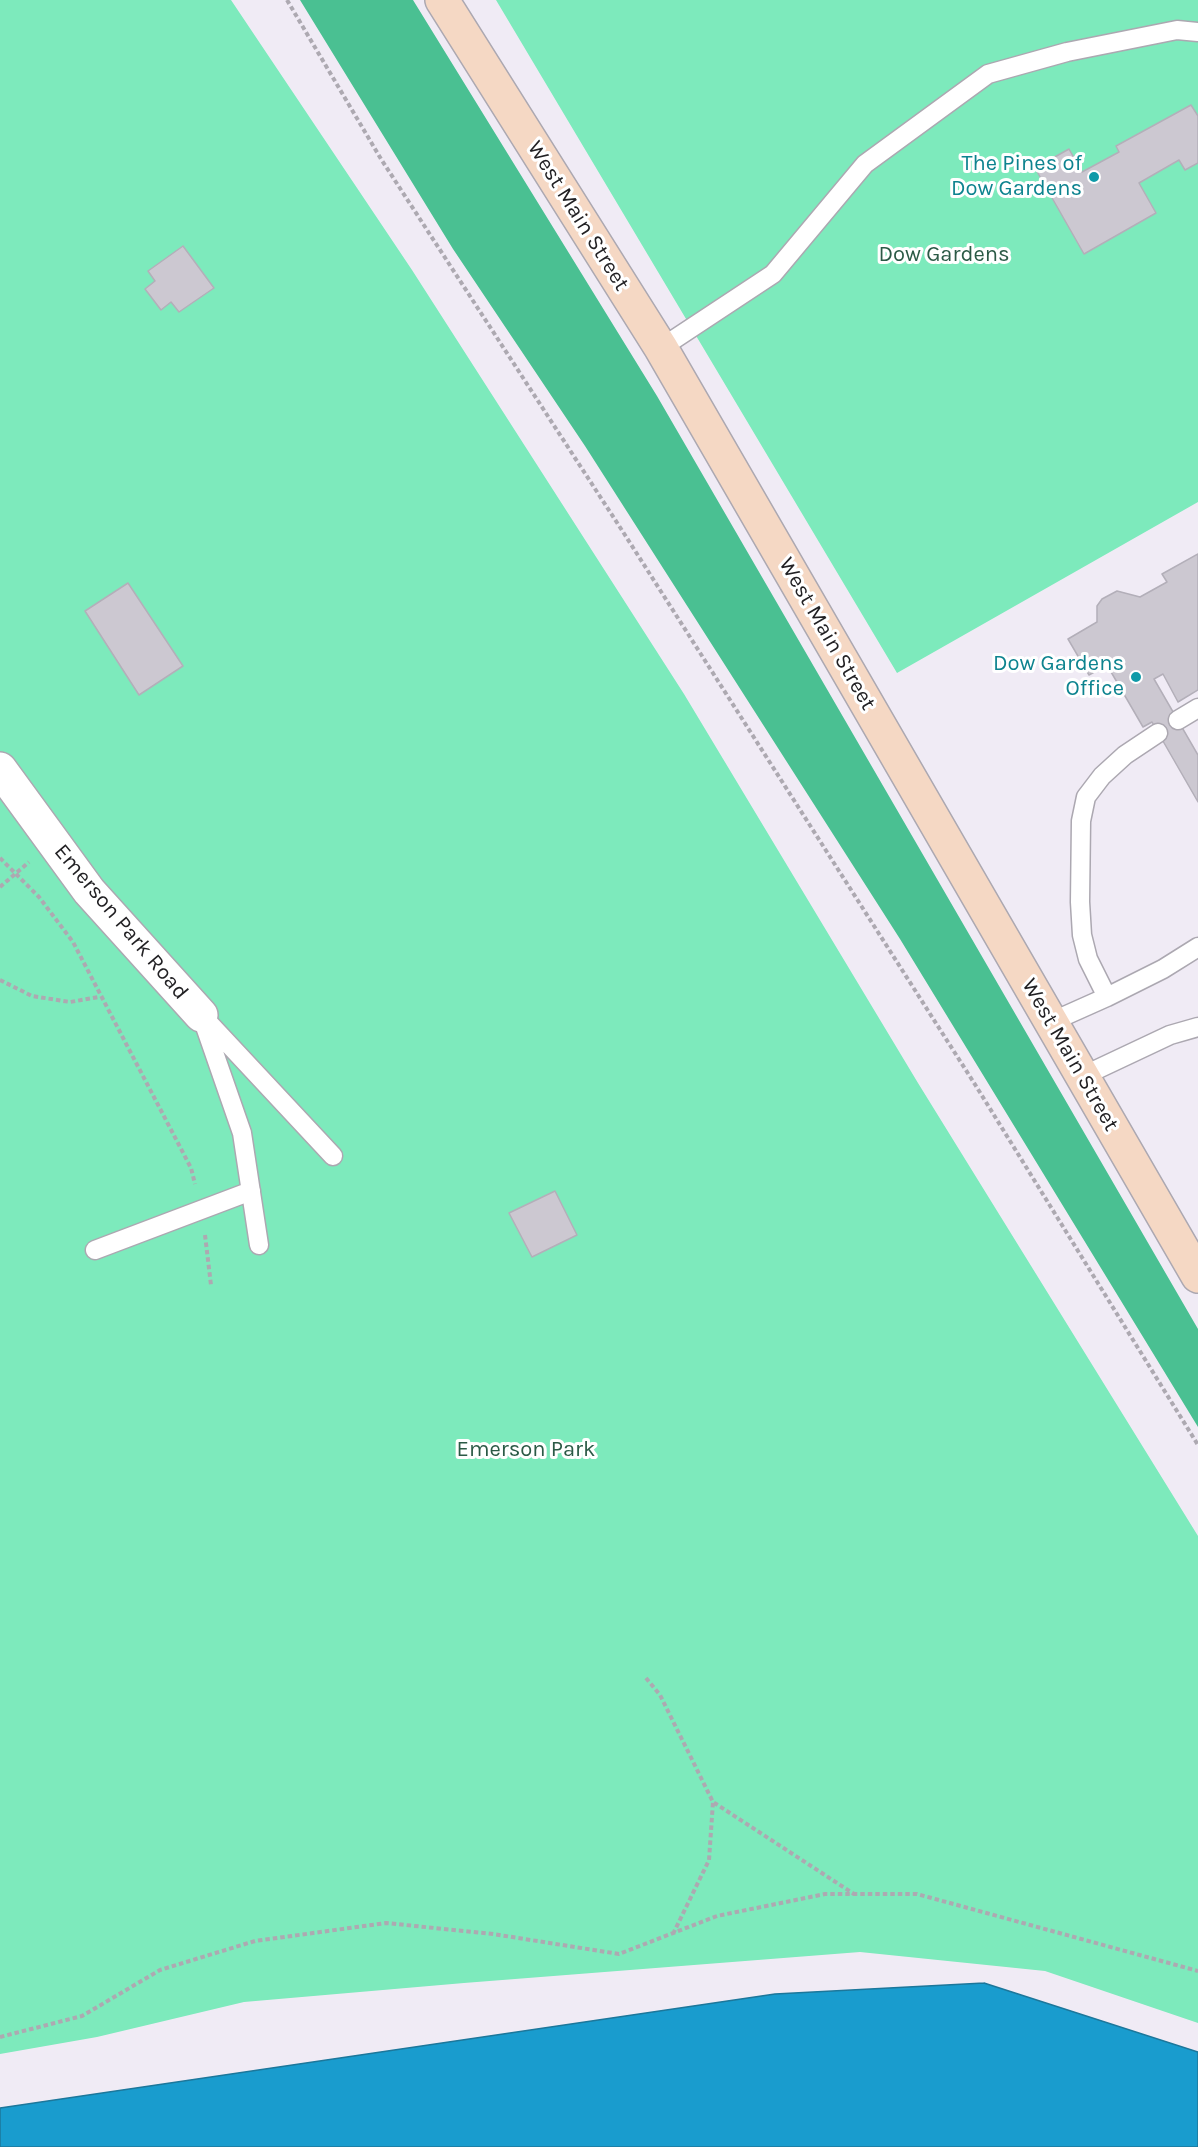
<!DOCTYPE html>
<html>
<head>
<meta charset="utf-8">
<style>
  body { margin:0 }
  canvas { display:block; background:#f0ebf5 }
</style>
</head>
<body>
<canvas width="1198" height="2147"></canvas>
<script>
const ctx = document.querySelector('canvas').getContext('2d');
ctx.lineJoin = 'round';
function fill(path, color) { ctx.fillStyle = color; ctx.fill(path, 'evenodd'); }
const poly = rows => new Path2D(rows.map(r => 'M' + r).join(''));
function trace(path, color, width, dash) { ctx.strokeStyle = color; ctx.lineWidth = width; ctx.lineCap = dash ? 'butt' : 'round'; ctx.setLineDash(dash || []); ctx.stroke(path); }
function drawText(font, color, halo, rows, align = 'center') {
  ctx.font = font + ' Karla,sans-serif'; ctx.lineWidth = 6; ctx.setLineDash([]); ctx.textBaseline = 'middle'; ctx.strokeStyle = halo; ctx.fillStyle = color; for (const [text, x, y, turn = 0] of rows) {
    ctx.save(); ctx.translate(x, y); ctx.rotate((+turn || 0) * Math.PI / 180); ctx.textAlign = isNaN(turn) ? turn : align; if (halo) ctx.strokeText(text, 0, 0); ctx.fillText(text, 0, 0); ctx.restore();
  }
}
fill(poly([
  [0,0,231,0,412,270,684,694,918,1083,1198,1536,1198,2023,1045,1971,860,1952,464,1983,244,2002,97,2037,0,2054],
  [496,0,1198,0,1198,502,897,673]
]), '#7deabc');
fill(poly([
  [300,0,413,0,657,396,1198,1329,1198,1427,900,939,585,446,453,249]
]), '#4ac092');
const water = poly([
  [984,1983,1198,2052,1198,2147,0,2147,0,2108,775,1994,984,1983]
]);
fill(water, '#199cce');
trace(water, '#1c779b', 1.5);
const building = poly([
  [1191,105,1198,116,1198,163,1185,170,1179,160,1139,183,1156,213,1084,254,1035,168,1069,149,1082,172,1119,152,1116,146,1191,105],
  [183,246,214,288,179,312,171,302,161,310,145,289,155,281,148,271,183,246],
  [1198,554,1198,690,1178,702,1163,674,1154,679,1198,755,1198,802,1152,722,1143,727,1107,665,1089,675,1068,639,1097,622,1097,606,1102,599,1117,591,1140,597,1167,582,1162,574,1198,554],
  [128,583,183,666,139,695,85,611,128,583],
  [555,1191,577,1235,532,1257,509,1213,555,1191]
]);
fill(building, '#ccc8d1');
trace(building, '#b3afb9', 1.5);
const lane = poly([
  [661,348,773,274,865,164,988,74,1067,52,1177,30,1198,32],
  [1178,720,1198,708],
  [1107,997,1088,959,1082,935,1080,902,1081,821,1086,797,1102,776,1125,755,1158,733],
  [201,1015,242,1133,259,1245],
  [207,1021,333,1156],
  [1051,1022,1107,997,1163,969,1198,947],
  [1083,1076,1170,1035,1198,1027],
  [95,1250,251,1191]
]);
const street = poly([
  [0,769,89,891,201,1015]
]);
const secondary = poly([
  [442,0,661,348,1198,1276]
]);
trace(lane, '#aca8b1', 21);
trace(street, '#aca8b1', 36);
trace(secondary, '#aca8b1', 36);
trace(poly([
  [287,0,381,159,625,535,976,1086,1198,1445],
  [0,858,39,897,73,942,191,1168,195,1184],
  [0,887,29,862],
  [0,980,32,996,70,1002,99,997],
  [205,1235,211,1285],
  [646,1678,660,1695,713,1802,854,1894],
  [673,1934,709,1860,713,1802],
  [0,2037,82,2016,160,1970,255,1941,386,1923,493,1934,619,1954,717,1916,825,1894,917,1894,1198,1971]
]), '#ada9b1', 4, [4.5, 3]);
trace(lane, '#fff', 18);
trace(street, '#fff', 33);
trace(secondary, '#f5d8c4', 33);
for (const [x, y, r, color] of [
  [1094,177,6,"#0f9aa8"],
  [1136,677,6,"#0f9aa8"]
]) { const dot = new Path2D(); dot.arc(x, y, r, 0, 2 * Math.PI); ctx.fillStyle = color; ctx.fill(dot); trace(dot, '#fff', 2); }
drawText('22px', '#0d838f', '#fff', [
  ["The Pines of",1082,164],
  ["Dow Gardens",1082,189],
  ["Dow Gardens",1124,664],
  ["Office",1124,689]
], 'right');
drawText('22px', '#222124', '#fff', [
  ["West Main Street",578,216,58],
  ["West Main Street",827,634,60],
  ["Emerson Park Road",121,922,50],
  ["West Main Street",1070,1055,60]
]);
drawText('22px', '#2b5a46', '#fff', [
  ["Dow Gardens",944,255],
  ["Emerson Park",526,1450]
]);
</script>
</body>
</html>
